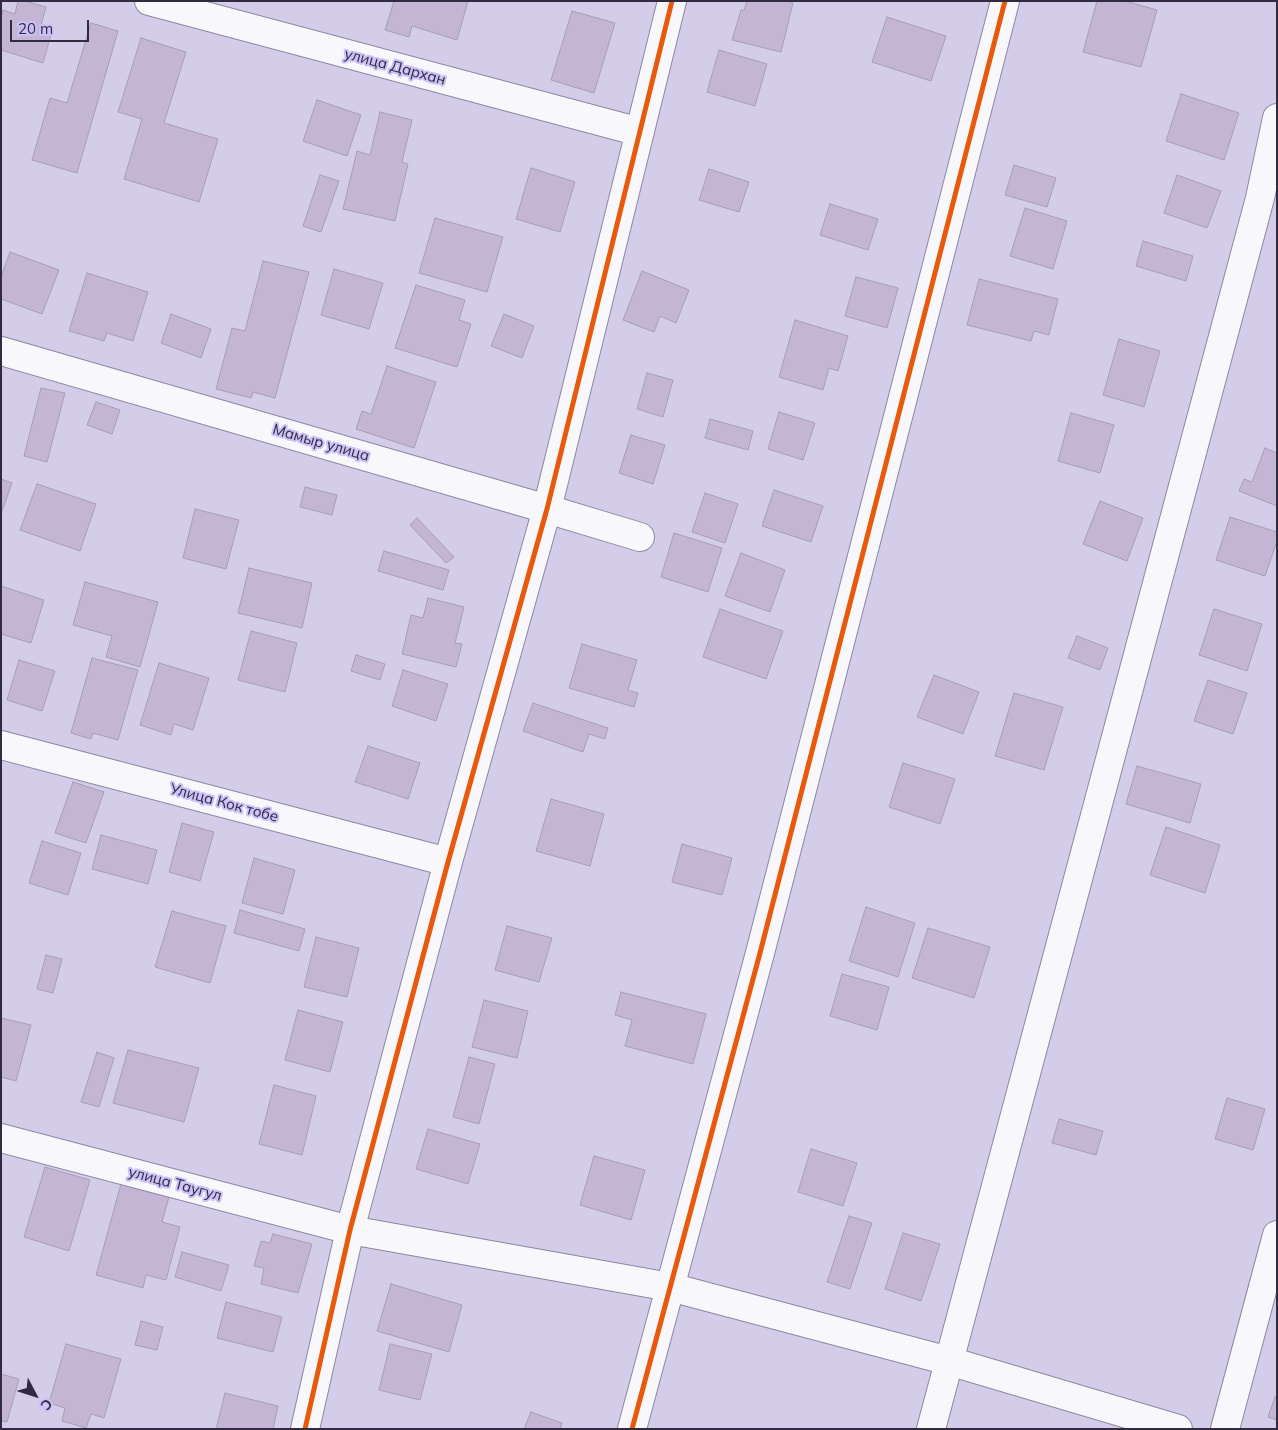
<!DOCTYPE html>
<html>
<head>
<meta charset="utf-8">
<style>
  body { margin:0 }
  #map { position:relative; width:1278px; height:1430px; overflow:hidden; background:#d3cdea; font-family:Mulish,sans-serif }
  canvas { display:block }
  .frame { position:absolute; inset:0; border:2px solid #302b40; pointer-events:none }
  .north { position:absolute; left:10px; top:1370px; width:50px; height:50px; -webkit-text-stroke:4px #cbc0f7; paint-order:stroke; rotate:130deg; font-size:14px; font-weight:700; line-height:20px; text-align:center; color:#302b40 }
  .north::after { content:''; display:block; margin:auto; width:18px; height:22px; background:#302b40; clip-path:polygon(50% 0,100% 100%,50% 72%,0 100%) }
  .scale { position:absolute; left:10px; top:20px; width:79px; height:22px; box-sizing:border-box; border:2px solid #302b40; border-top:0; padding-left:6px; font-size:15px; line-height:18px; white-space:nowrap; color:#302b40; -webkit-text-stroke:4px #cbc0f7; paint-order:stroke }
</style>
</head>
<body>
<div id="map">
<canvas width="1278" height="1430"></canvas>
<div class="frame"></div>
<div class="north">С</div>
<div class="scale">20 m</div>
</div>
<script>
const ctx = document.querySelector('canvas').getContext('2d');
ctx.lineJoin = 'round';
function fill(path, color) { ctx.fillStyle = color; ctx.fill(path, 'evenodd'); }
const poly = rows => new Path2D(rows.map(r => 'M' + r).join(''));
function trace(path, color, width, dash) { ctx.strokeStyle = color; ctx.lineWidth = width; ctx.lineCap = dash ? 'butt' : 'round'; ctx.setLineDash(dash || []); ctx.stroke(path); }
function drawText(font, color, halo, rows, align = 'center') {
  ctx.font = font + ' Mulish,sans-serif'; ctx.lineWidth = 4; ctx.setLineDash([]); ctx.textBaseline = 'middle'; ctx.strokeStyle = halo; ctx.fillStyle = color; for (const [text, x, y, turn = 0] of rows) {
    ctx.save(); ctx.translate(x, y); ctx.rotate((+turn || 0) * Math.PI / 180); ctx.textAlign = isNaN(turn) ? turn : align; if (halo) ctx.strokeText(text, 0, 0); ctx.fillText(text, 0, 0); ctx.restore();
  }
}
const building = poly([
  [18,1,25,1,46,7,41,25,53,28,43,63,1,50,1,17,3,10,15,14,18,1],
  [394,1,468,1,457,40,412,26,409,37,385,30,394,1],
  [747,1,788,1,793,3,781,52,732,40,741,10,744,10,747,1],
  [1097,1,1125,1,1157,10,1141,67,1083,52,1097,1],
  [572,11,615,23,594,93,551,80,572,11],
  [887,17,946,36,931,81,872,62,887,17],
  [91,23,118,31,77,173,32,160,50,98,67,103,91,23],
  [141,38,186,52,164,123,218,139,199,202,124,179,142,119,118,112,141,38],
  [719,50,767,64,755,106,707,92,719,50],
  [1181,94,1239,113,1224,160,1166,141,1181,94],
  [317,100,361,115,347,156,303,141,317,100],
  [380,112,412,120,402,162,408,164,395,221,343,209,357,151,370,155,380,112],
  [1014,165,1056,178,1047,207,1005,195,1014,165],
  [531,168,575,182,560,232,516,219,531,168],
  [709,169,749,182,739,212,699,200,709,169],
  [320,175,339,181,321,232,303,226,320,175],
  [1177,175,1221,191,1207,228,1164,213,1177,175],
  [830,204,878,219,868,250,820,235,830,204],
  [1025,208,1067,221,1053,269,1010,256,1025,208],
  [435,218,503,237,487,292,419,273,435,218],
  [1143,241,1193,256,1186,281,1136,266,1143,241],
  [10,252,59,270,42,314,1,299,1,277,10,252],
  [263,261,309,272,275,398,253,392,251,398,216,389,232,328,245,331,263,261],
  [334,269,383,283,369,329,321,315,334,269],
  [642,271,689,290,676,323,660,316,654,332,623,320,642,271],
  [87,273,148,292,133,341,107,333,104,341,69,331,87,273],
  [856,277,898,288,887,328,845,316,856,277],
  [979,279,1058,299,1049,335,1034,331,1031,341,967,325,979,279],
  [416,285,465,300,459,320,471,324,457,367,395,348,416,285],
  [171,314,211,329,201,358,161,343,171,314],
  [504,314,534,326,522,358,491,346,504,314],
  [795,320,848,336,838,371,829,368,823,390,779,377,795,320],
  [1119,339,1160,351,1144,407,1103,395,1119,339],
  [387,366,436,382,414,448,356,429,362,411,371,414,387,366],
  [647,373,673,380,663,417,637,409,647,373],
  [41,388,65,393,47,462,24,456,41,388],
  [96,402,120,410,112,434,87,425,96,402],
  [779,412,815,423,803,460,768,449,779,412],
  [1071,413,1114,425,1100,473,1058,461,1071,413],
  [710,419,753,431,748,450,705,438,710,419],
  [631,435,665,445,653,484,619,473,631,435],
  [1265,448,1277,453,1277,506,1239,491,1244,479,1252,482,1265,448],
  [1,479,12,483,1,514,1,479],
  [37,484,96,504,80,551,20,530,37,484],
  [305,487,337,495,332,515,300,507,305,487],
  [774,490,823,506,811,542,762,526,774,490],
  [705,493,738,504,725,543,692,532,705,493],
  [1100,501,1143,518,1127,561,1083,544,1100,501],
  [195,509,239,520,226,569,183,558,195,509],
  [1230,517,1277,532,1277,541,1265,576,1216,560,1230,517],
  [417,518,454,557,446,563,410,525,417,518],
  [674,533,722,548,708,592,661,577,674,533],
  [384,551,449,570,443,590,378,571,384,551],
  [741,553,785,570,770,612,725,596,741,553],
  [249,568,312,583,302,628,238,613,249,568],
  [85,582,158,602,140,667,106,657,112,636,73,625,85,582],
  [1,586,44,600,31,643,1,634,1,586],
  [428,598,464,607,455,643,462,644,456,667,402,654,411,615,423,618,428,598],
  [720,609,783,631,766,679,703,657,720,609],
  [1214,609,1262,624,1247,671,1199,655,1214,609],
  [251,631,297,643,285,692,238,680,251,631],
  [1077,636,1108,648,1100,670,1068,658,1077,636],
  [582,644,637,660,628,690,638,693,634,707,569,688,582,644],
  [356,655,385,664,380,680,351,671,356,655],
  [92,658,138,670,118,740,93,733,91,739,71,733,92,658],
  [19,660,55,671,42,711,7,700,19,660],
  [159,663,209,678,193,730,174,724,171,735,140,725,159,663],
  [403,670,448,684,436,721,392,706,403,670],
  [934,675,979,692,963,734,917,717,934,675],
  [1208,680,1247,693,1233,734,1194,721,1208,680],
  [1014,693,1063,707,1044,770,995,756,1014,693],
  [533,703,608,728,605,739,589,734,583,752,523,731,533,703],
  [368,746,420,763,408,799,355,782,368,746],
  [903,763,955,779,940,824,889,807,903,763],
  [1137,766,1201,784,1190,823,1126,804,1137,766],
  [73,782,104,792,86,843,55,833,73,782],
  [551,799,604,814,590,866,536,851,551,799],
  [182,823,214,832,200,881,169,872,182,823],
  [1166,827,1220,845,1205,893,1150,875,1166,827],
  [101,835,157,850,148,884,92,869,101,835],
  [42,841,81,853,68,895,29,883,42,841],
  [682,844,732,858,722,895,672,882,682,844],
  [254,858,295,870,283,914,242,903,254,858],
  [866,907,915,923,898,977,849,961,866,907],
  [240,910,305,929,299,951,234,933,240,910],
  [172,911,226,926,210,983,155,967,172,911],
  [507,926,552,938,539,982,495,970,507,926],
  [928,928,990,947,974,998,912,978,928,928],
  [316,937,359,948,347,997,304,987,316,937],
  [46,955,62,959,53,993,37,989,46,955],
  [842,974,889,987,877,1030,830,1016,842,974],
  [621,992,706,1014,693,1064,625,1046,632,1020,615,1015,621,992],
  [484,1000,528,1011,517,1058,472,1047,484,1000],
  [298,1010,343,1022,330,1072,285,1060,298,1010],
  [1,1018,31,1025,16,1081,1,1077,1,1018],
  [128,1050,199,1068,184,1122,113,1103,128,1050],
  [97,1052,114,1058,99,1107,81,1102,97,1052],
  [469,1057,495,1064,479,1124,453,1117,469,1057],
  [274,1085,316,1096,302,1155,259,1144,274,1085],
  [1227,1098,1265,1109,1253,1150,1215,1139,1227,1098],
  [1059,1119,1103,1131,1096,1155,1052,1143,1059,1119],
  [428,1129,480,1144,468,1184,416,1169,428,1129],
  [811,1149,857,1163,843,1206,798,1192,811,1149],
  [594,1156,645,1170,631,1220,580,1205,594,1156],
  [45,1167,90,1180,69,1251,24,1237,45,1167],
  [121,1184,169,1197,162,1222,180,1227,166,1280,146,1275,143,1288,96,1275,121,1184],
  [849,1216,872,1223,850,1289,827,1282,849,1216],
  [903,1233,940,1244,921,1301,885,1289,903,1233],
  [273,1234,312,1244,298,1293,261,1284,264,1268,254,1266,261,1241,270,1243,273,1234],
  [182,1252,229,1265,221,1291,175,1277,182,1252],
  [391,1284,462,1305,449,1352,377,1331,391,1284],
  [226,1302,282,1317,273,1352,217,1338,226,1302],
  [141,1321,163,1327,157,1350,135,1345,141,1321],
  [66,1344,121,1359,104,1418,91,1414,86,1428,62,1421,65,1408,49,1403,66,1344],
  [390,1344,432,1354,420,1400,379,1390,390,1344],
  [1,1374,19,1379,7,1422,1,1421,1,1374],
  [225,1393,278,1406,273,1429,216,1429,225,1393],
  [1275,1397,1277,1398,1277,1420,1268,1417,1275,1397],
  [531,1412,562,1423,560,1429,524,1429,531,1412]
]);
fill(building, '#c4b5d5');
trace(building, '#a69eb3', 1);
const street = poly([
  [149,1,640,132],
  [1,351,547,509,640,537],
  [1,745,448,862],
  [1,1138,350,1230,670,1287,949,1361,1178,1429],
  [305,1429,350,1230,448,862,547,509,672,1],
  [632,1429,760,953,1005,1],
  [931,1429,1260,198,1277,118],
  [1225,1429,1277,1235]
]);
trace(street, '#8d889e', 30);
trace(street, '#f8f8fc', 28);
trace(poly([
  [305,1429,350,1230,448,862,547,509,672,1],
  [632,1429,760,953,1005,1]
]), '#e8590c', 5);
drawText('15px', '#302b40', '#cbc0f7', [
  ["улица Дархан",395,67,15],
  ["Мамыр улица",321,443,16],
  ["Улица Кок тобе",224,803,15],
  ["улица Таугул",175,1184,15]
]);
</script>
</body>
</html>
